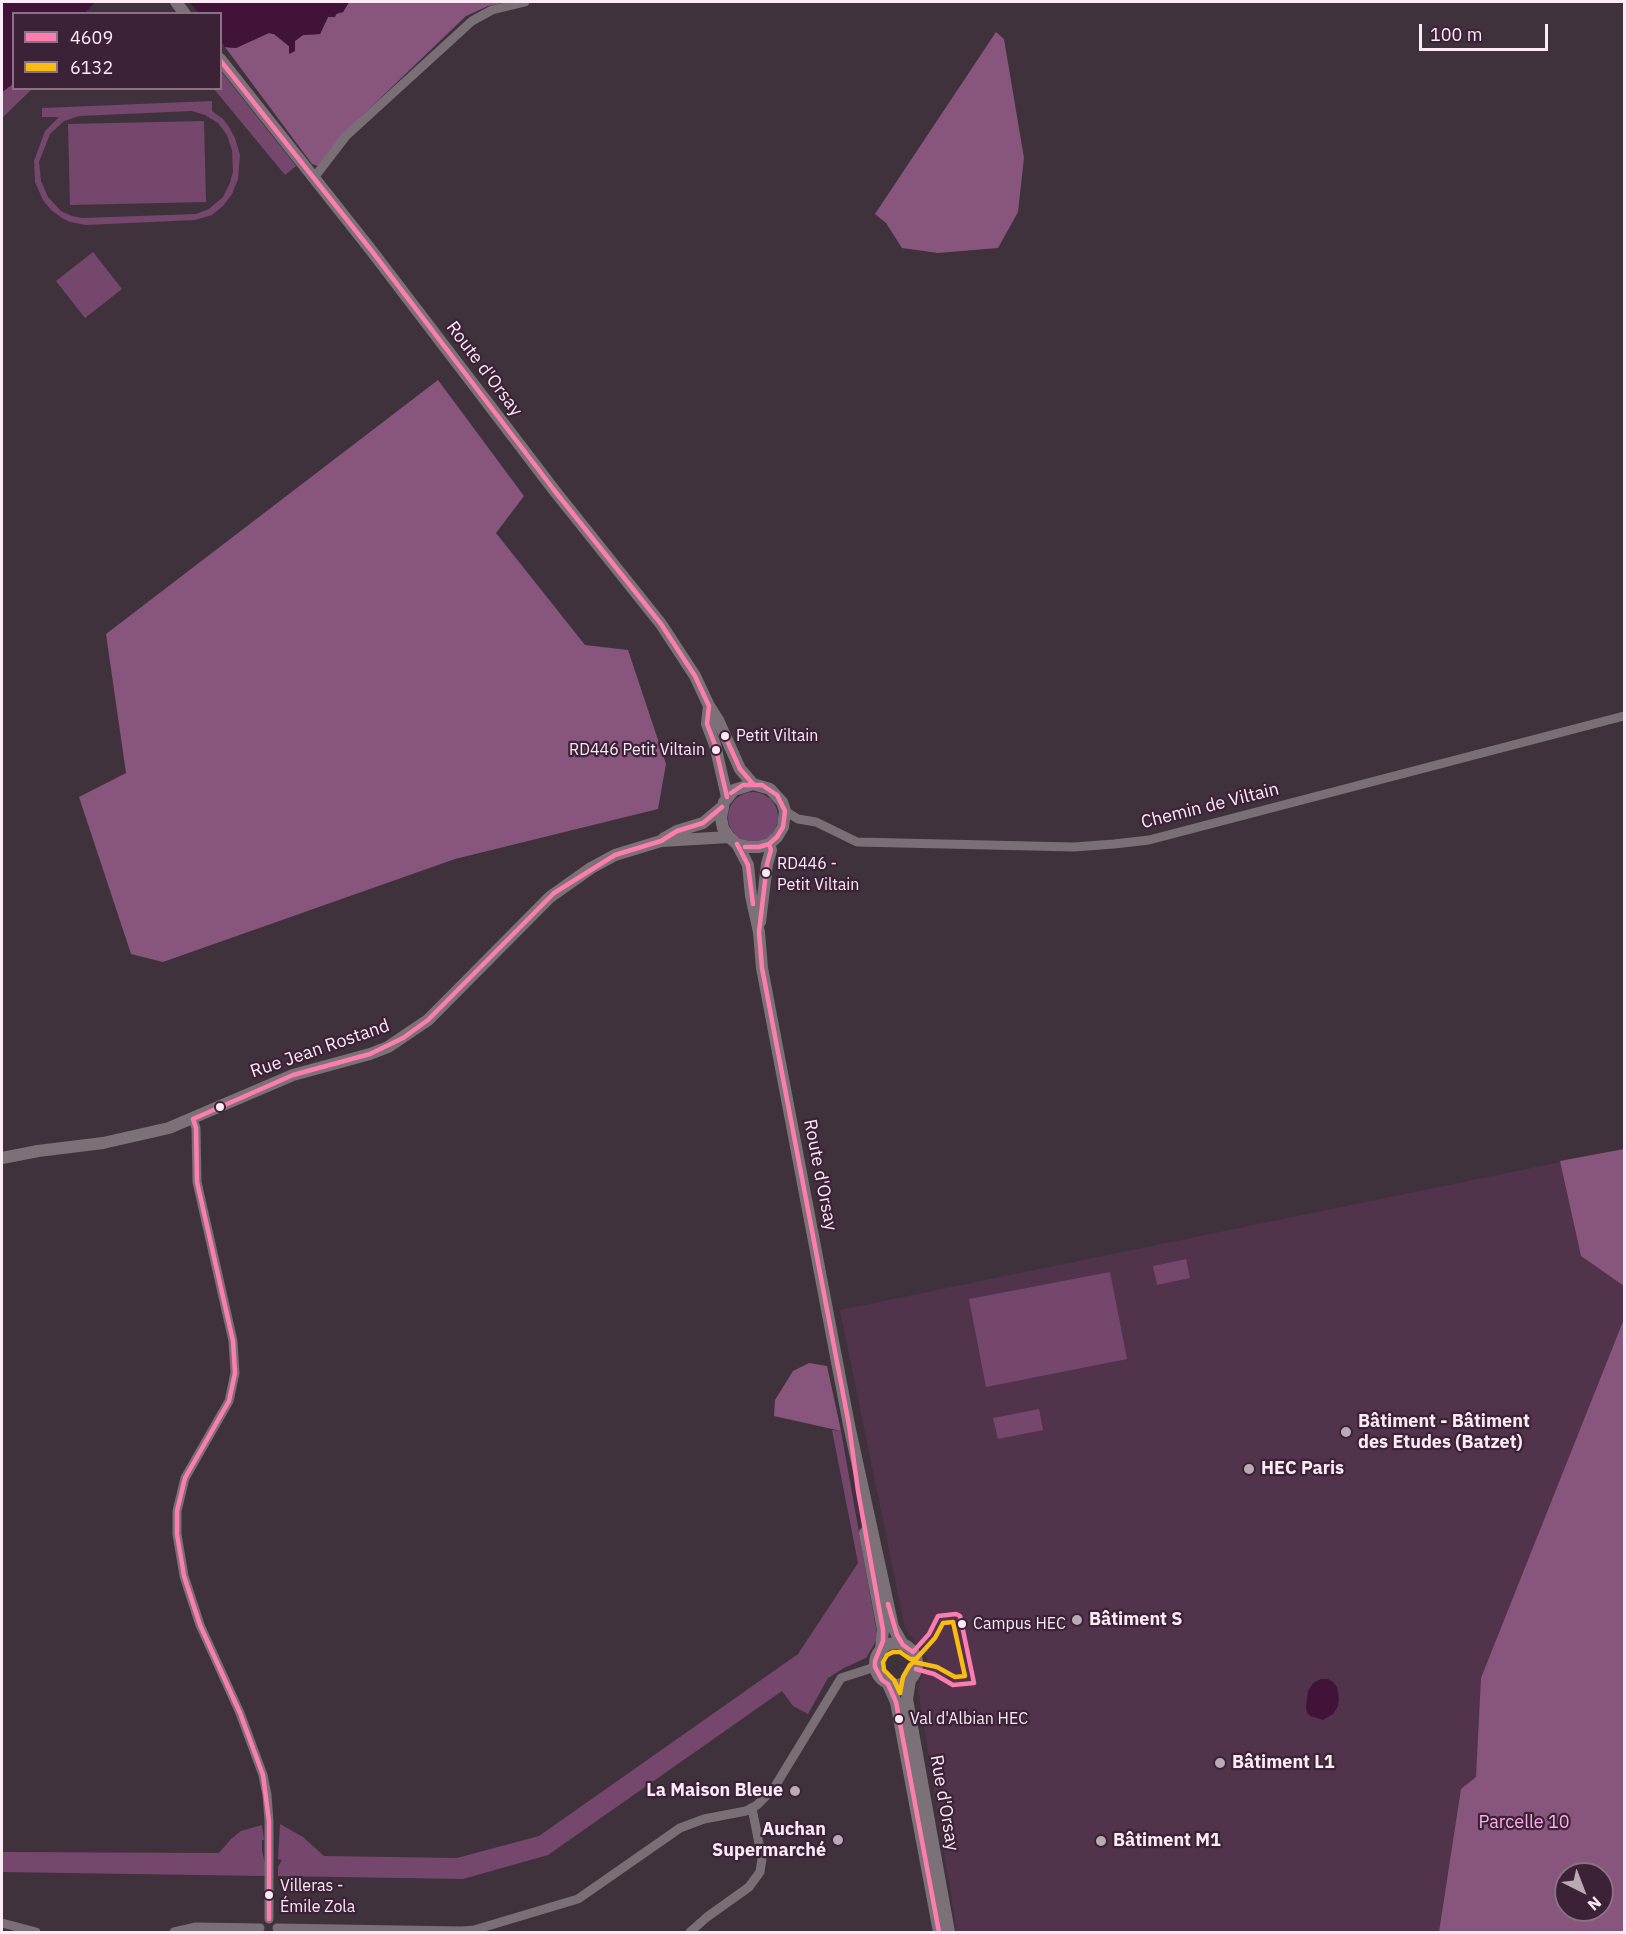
<!DOCTYPE html>
<html>
<head>
<meta charset="utf-8">
<style>
  body { margin:0 }
  #map { position:relative; width:1626px; height:1934px; overflow:hidden; background:#40323c; font-family:"IBM Plex Sans",sans-serif }
  canvas { display:block }
  .frame { position:absolute; inset:0; border:3px solid #fcebf7; pointer-events:none }
  .legend { position:absolute; left:12px; top:12px; width:210px; height:78px; box-sizing:border-box; background:#3c2236; border:2px solid #897283; margin:0; padding:8px 10px; list-style:none; font-size:18px; color:#fcebf7 }
  .legend li { display:flex; align-items:center; gap:12px; height:30px }
  .legend b { width:30px; border:2px solid #897283 }
  .north { position:absolute; left:1554px; top:1862px; width:60px; height:60px; box-sizing:border-box; background:#3c2236; border:2px solid #897283; border-radius:50%; rotate:138deg; font-size:16px; font-weight:700; line-height:24px; text-align:center; color:#fcebf7 }
  .north::after { content:''; display:block; margin:auto; width:21px; height:27px; background:#baaab6; clip-path:polygon(50% 0,100% 100%,50% 72%,0 100%) }
  .scale { position:absolute; left:1419px; top:24px; width:129px; height:27px; box-sizing:border-box; border:3px solid #fcebf7; border-top:0; padding-left:8px; font-size:18px; line-height:21px; white-space:nowrap; color:#fcebf7; -webkit-text-stroke:4px #3c2236; paint-order:stroke }
</style>
</head>
<body>
<div id="map">
<canvas width="1626" height="1934"></canvas>
<div class="frame"></div>
<ul class="legend">
<li><b style="height:8px;background:#fd7daf"></b>4609</li>
<li><b style="height:8px;background:#fabb13"></b>6132</li>
</ul>
<div class="north">N</div>
<div class="scale">100 m</div>
</div>
<script>
const ctx = document.querySelector('canvas').getContext('2d');
ctx.lineJoin = 'round';
function fill(path, color) { ctx.fillStyle = color; ctx.fill(path, 'evenodd'); }
const poly = rows => new Path2D(rows.map(r => 'M' + r).join(''));
function trace(path, color, width, dash) { ctx.strokeStyle = color; ctx.lineWidth = width; ctx.lineCap = dash ? 'butt' : 'round'; ctx.setLineDash(dash || []); ctx.stroke(path); }
function drawText(font, color, halo, rows, align = 'center') {
  ctx.font = font + ' "IBM Plex Sans",sans-serif'; ctx.lineWidth = 4.5; ctx.setLineDash([]); ctx.textBaseline = 'middle'; ctx.strokeStyle = halo; ctx.fillStyle = color; for (const [text, x, y, turn = 0] of rows) {
    ctx.save(); ctx.translate(x, y); ctx.rotate((+turn || 0) * Math.PI / 180); ctx.textAlign = isNaN(turn) ? turn : align; if (halo) ctx.strokeText(text, 0, 0); ctx.fillText(text, 0, 0); ctx.restore();
  }
}
fill(poly([
  [1624,1149,1624,1932,957,1932,918,1688,928,1659,905,1628,840,1310],
  [1566,1874,1602,1874,1602,1910,1566,1910]
]), '#51344b');
fill(poly([
  [221,71,296,166,285,175,214,89,220,88],
  [13,84,14,88,32,89,2,118,2,92],
  [212,101,212,111,223,119,229,127,235,138,240,155,238,179,232,194,223,206,212,215,195,220,86,225,70,222,62,218,51,210,43,200,35,182,34,161,45,131,59,117,42,117,42,108],
  [192,111,205,115,218,123,227,135,232,150,233,171,230,183,223,197,209,209,196,214,82,218,72,216,61,211,48,197,41,181,39,162,50,134,64,121,79,116],
  [204,121,206,202,70,205,68,124],
  [93,252,122,289,85,318,56,281],
  '728 817a25 25 0 1 1 50 0a25 25 0 1 1-50 0Z',
  [1186,1259,1190,1278,1157,1285,1153,1266],
  [1110,1272,1127,1359,986,1387,969,1299],
  [1039,1409,1043,1430,998,1439,993,1418],
  [832,1430,841,1431,877,1634,876,1641,866,1658,844,1668,828,1678,808,1714,793,1706,782,1691,548,1855,463,1879,278,1876,278,1867,282,1860,278,1859,280,1824,303,1837,324,1856,457,1858,539,1836,798,1654,858,1563],
  [262,1825,264,1840,262,1840,262,1851,265,1863,265,1876,2,1872,2,1852,219,1853,231,1839,241,1831]
]), '#76476c');
fill(poly([
  [349,2,507,2,488,6,466,16,345,132,318,166,312,164,225,47,236,48,268,33,274,34,289,46,289,53,294,51,294,41,303,35,320,34,328,17,343,12],
  [996,32,1004,39,1024,158,1018,212,998,248,938,253,902,248,886,223,875,214],
  [438,380,524,496,496,533,585,645,628,650,666,764,658,809,455,859,163,962,131,954,79,797,126,773,106,634],
  [1624,1149,1624,1286,1581,1256,1560,1161],
  [1624,1319,1624,1932,1439,1932,1461,1789,1476,1777,1481,1678],
  [1566,1874,1602,1874,1602,1910,1566,1910],
  [809,1363,827,1366,841,1431,774,1416,775,1400,793,1371]
]), '#88557c');
fill(poly([
  [2,2,95,2,85,13,14,14,13,84,2,92],
  [189,2,349,2,343,12,337,13,335,17,328,17,320,34,303,35,295,41,295,51,289,54,289,46,274,34,269,33,236,48,225,47,221,41,220,14,199,13],
  [1321,1679,1328,1679,1333,1682,1337,1687,1339,1699,1338,1706,1333,1714,1323,1720,1310,1716,1307,1713,1306,1707,1308,1691,1313,1683]
]), '#411339');
trace(poly([
  [313,179,346,136,472,21,492,10,525,2],
  [785,811,798,819,816,822,857,842,1074,847,1114,844,1149,840,1624,716],
  [193,1119,196,1128,197,1182,233,1341,235,1373,229,1401,185,1478,177,1511,177,1534,184,1576,200,1625,240,1713,263,1775,267,1795,269,1821,269,1919],
  [2,1923,36,1932],
  [277,1928,462,1931,474,1930,578,1899,680,1828,704,1819,746,1811,757,1805,774,1788,841,1678,875,1667],
  [174,1932,196,1927,260,1928],
  [690,1932,707,1917,749,1887,760,1872,762,1859,752,1808]
]), '#7a6e77', 9);
trace(poly([
  [176,2,185,14],
  [220,59,371,250,554,490,661,624,695,676,709,706,718,720,740,769,753,784],
  [709,706,707,724,715,745,727,797],
  [663,839,677,831,703,823,722,807],
  [737,844,747,847,759,847,769,844,777,837,783,827,785,811,782,802,770,789,753,784,734,790,724,802,721,818,723,828,729,837,737,844,748,865,751,896,759,932,762,968,849,1425,893,1627,903,1645],
  [760,922,767,864,771,850,769,844],
  [2,1158,38,1151,103,1143,169,1128,293,1075,370,1054,388,1047,428,1020,550,897,591,868,615,855,661,841,729,837],
  [865,1533,883,1630,881,1650],
  '875 1664a21 21 0 1 1 42 0a21 21 0 1 1-42 0Z',
  [910,1680,907,1699,949,1932],
  [888,1684,896,1702,939,1932]
]), '#7d7179', 12);
trace(poly([
  [220,60,371,250,554,490,661,624,695,676,709,706,707,724,715,745,727,797],
  [725,736,740,769,753,784],
  [731,793,743,785,762,785,777,795,785,811,783,827,777,837,769,844,759,847,745,847],
  [731,793,743,785,762,785,777,795,785,811,783,827,777,837,769,844,759,847,745,847],
  [737,844,748,865,753,904],
  [769,844,771,850,767,864,759,932,762,968,849,1425,858,1491,883,1630,883,1641,875,1661,875,1667,882,1680,888,1684,896,1702,939,1932],
  [193,1119,196,1128,197,1182,233,1341,235,1373,229,1401,185,1478,177,1511,177,1534,184,1576,200,1625,240,1713,263,1775,269,1821,269,1919],
  [193,1119,293,1075,370,1054,403,1038,428,1020,554,893,615,855,661,841,677,831,703,823,722,807],
  [888,1604,897,1635,903,1645,913,1652],
  [913,1652,929,1634,938,1616,956,1614,960,1616,974,1683,953,1685,934,1674,916,1669]
]), '#fd7daf', 4.5);
trace(poly([
  [953,1622,965,1676,955,1677,937,1667,914,1662,910,1665,903,1677,900,1693,894,1680,884,1670,883,1662,887,1655,893,1652,900,1652,910,1659,916,1659,935,1638,943,1623,953,1622]
]), '#fabb13', 4.5);
for (const [x, y, r, color] of [
  [725,736,5,"#fcebf7"],
  [716,750,5,"#fcebf7"],
  [766,873,5,"#fcebf7"],
  [220,1107,5,"#fcebf7"],
  [1346,1432,6,"#baaab6"],
  [1249,1469,6,"#baaab6"],
  [1077,1620,6,"#baaab6"],
  [962,1624,5,"#fcebf7"],
  [899,1719,5,"#fcebf7"],
  [1220,1763,6,"#baaab6"],
  [795,1791,6,"#baaab6"],
  [838,1840,6,"#baaab6"],
  [1101,1841,6,"#baaab6"],
  [269,1895,5,"#fcebf7"]
]) { const dot = new Path2D(); dot.arc(x, y, r, 0, 2 * Math.PI); ctx.fillStyle = color; ctx.fill(dot); trace(dot, '#3c2236', 2); }
drawText('16px', '#fcebf7', '#3c2236', [
  ["Petit Viltain",736,736],
  ["RD446 Petit Viltain",705,750,"right"],
  ["RD446 -",777,864],
  ["Petit Viltain",777,885],
  ["Campus HEC",973,1624],
  ["Val d'Albian HEC",910,1719],
  ["Villeras -",280,1886],
  ["Émile Zola",280,1907]
], 'left');
drawText('18px', '#fcebf7', '#3c2236', [
  ["Route d'Orsay",484,369,53],
  ["Chemin de Viltain",1210,806,-14],
  ["Rue Jean Rostand",320,1049,-19],
  ["Route d'Orsay",820,1175,79],
  ["Rue d'Orsay",944,1803,80]
]);
drawText('bold 18px', '#fcebf7', '#3c2236', [
  ["Bâtiment - Bâtiment",1358,1422],
  ["des Etudes (Batzet)",1358,1443],
  ["HEC Paris",1261,1469],
  ["Bâtiment S",1089,1620],
  ["Bâtiment L1",1232,1763],
  ["La Maison Bleue",783,1791,"right"],
  ["Auchan",826,1830,"right"],
  ["Supermarché",826,1851,"right"],
  ["Bâtiment M1",1113,1841]
], 'left');
drawText('18px', '#ffadec', '#3c2236', [
  ["Parcelle 10",1524,1823]
]);
</script>
</body>
</html>
